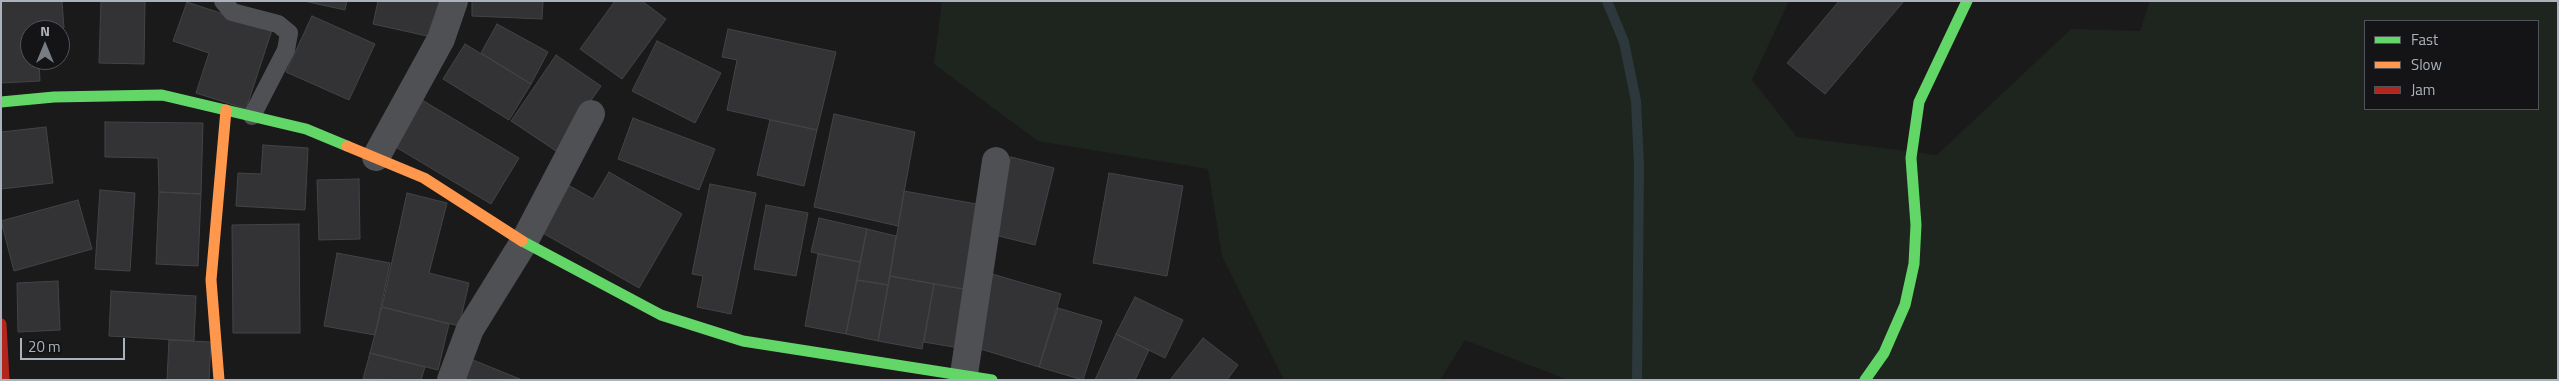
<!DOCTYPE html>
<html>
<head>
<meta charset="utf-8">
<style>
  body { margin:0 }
  #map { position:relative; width:2559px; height:381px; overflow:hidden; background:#1a1a1b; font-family:"Titillium Web",sans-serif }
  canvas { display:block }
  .frame { position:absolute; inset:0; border:2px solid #abb2bb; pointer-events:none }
  .legend { position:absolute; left:2364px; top:20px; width:175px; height:90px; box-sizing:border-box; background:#141417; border:1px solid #505359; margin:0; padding:6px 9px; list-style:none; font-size:15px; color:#abb2bb }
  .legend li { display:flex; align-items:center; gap:10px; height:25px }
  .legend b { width:25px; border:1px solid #505359 }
  .north { position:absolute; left:20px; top:20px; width:50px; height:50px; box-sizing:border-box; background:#141417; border:1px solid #505359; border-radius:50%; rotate:0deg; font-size:14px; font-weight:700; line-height:20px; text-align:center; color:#abb2bb }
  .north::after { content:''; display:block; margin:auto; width:18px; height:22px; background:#787d83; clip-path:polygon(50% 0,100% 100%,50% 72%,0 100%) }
  .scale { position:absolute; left:20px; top:338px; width:105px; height:22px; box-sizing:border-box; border:2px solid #abb2bb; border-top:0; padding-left:6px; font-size:15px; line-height:18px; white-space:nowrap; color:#abb2bb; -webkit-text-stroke:4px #141417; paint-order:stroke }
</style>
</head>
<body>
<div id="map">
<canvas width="2559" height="381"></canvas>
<div class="frame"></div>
<ul class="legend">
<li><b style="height:6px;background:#63d668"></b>Fast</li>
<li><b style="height:6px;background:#ff974d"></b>Slow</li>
<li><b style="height:6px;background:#b3261e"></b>Jam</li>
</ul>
<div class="north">N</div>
<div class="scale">20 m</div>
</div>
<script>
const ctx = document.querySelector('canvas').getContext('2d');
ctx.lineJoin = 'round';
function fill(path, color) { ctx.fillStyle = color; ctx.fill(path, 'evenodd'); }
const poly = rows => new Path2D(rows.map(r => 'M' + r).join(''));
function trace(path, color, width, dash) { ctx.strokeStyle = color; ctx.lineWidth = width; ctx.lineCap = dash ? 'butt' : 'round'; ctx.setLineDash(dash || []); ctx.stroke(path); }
fill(poly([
  [942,1,1789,1,1752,80,1797,137,1937,155,2071,29,2140,31,2150,1,2558,1,2558,380,1568,380,1465,340,1440,380,1284,380,1222,256,1208,169,1038,141,934,64],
  [2365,21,2538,21,2538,109,2365,109]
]), '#1e251e');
trace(poly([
  [1607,1,1624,42,1636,101,1639,166,1637,380]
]), '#2d383d', 10);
const building = poly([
  [1,1,62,1,64,28,30,30,30,60,39,60,40,81,1,83,1,1],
  [101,1,145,1,144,64,99,63,101,1],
  [304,1,347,1,345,10,304,1],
  [378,1,444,1,436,38,373,24,378,1],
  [472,1,543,1,542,19,472,16,472,1],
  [615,1,642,1,666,19,622,79,580,49,615,1],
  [1839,1,1904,1,1825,94,1787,63,1839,1],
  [187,2,272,30,246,109,196,93,209,53,173,41,187,2],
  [312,16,375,44,349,100,286,72,312,16],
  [497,24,548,52,531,84,481,53,497,24],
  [728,29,836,52,817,130,727,110,737,60,722,57,728,29],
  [657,41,721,73,695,123,632,91,657,41],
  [465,44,531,84,509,120,443,79,465,44],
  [556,55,601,86,556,151,511,121,556,55],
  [422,100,519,158,491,204,394,146,422,100],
  [834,114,915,132,898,226,814,207,834,114],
  [633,118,715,149,699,190,618,159,633,118],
  [770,120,817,130,804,186,757,175,770,120],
  [105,122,203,123,201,194,159,192,158,158,105,157,105,122],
  [46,127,53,183,1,189,1,132,46,127],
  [263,145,308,148,305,210,236,206,238,173,261,174,263,145],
  [1011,157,1054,168,1035,245,991,234,1011,157],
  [609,172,682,214,639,288,541,232,568,185,593,199,609,172],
  [1109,173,1183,186,1167,276,1093,263,1109,173],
  [359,179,360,239,319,240,317,180,359,179],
  [710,184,756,193,731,314,697,307,703,276,692,274,710,184],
  [100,190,135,193,130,271,95,269,100,190],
  [904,191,982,205,969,290,890,276,904,191],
  [159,192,201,194,198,266,156,264,159,192],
  [407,193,447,203,429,273,469,283,459,326,382,307,407,193],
  [78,200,92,249,14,271,1,221,78,200],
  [766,205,808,213,796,276,754,269,766,205],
  [819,218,867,229,860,262,811,252,819,218],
  [299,224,300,333,233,333,232,225,299,224],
  [867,229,896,236,888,285,857,280,867,229],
  [337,253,390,263,375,335,324,326,337,253],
  [818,254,860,262,846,334,805,326,818,254],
  [992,274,1061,294,1039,367,971,346,992,274],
  [890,276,934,284,922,349,878,341,890,276],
  [857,280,888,285,878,341,846,334,857,280],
  [58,281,60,330,18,332,17,283,58,281],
  [934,284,969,290,959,348,924,342,934,284],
  [111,291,196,296,194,341,109,336,111,291],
  [1135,297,1183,320,1165,358,1116,334,1135,297],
  [382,307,449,324,438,370,370,353,382,307],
  [1058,308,1102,321,1083,380,1039,367,1058,308],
  [1116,334,1149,350,1135,380,1095,380,1116,334],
  [1203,338,1238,365,1227,380,1170,380,1203,338],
  [169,340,211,342,209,380,167,380,169,340],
  [370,353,425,367,421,380,363,379,370,353],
  [468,358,520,379,459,380,468,358]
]);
fill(building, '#333335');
trace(building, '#434447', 1);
trace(poly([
  [223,1,232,12,278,24,289,33,286,50,252,116]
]), '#4e5054', 18);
trace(poly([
  [376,157,441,39,454,1],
  [964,374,996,161],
  [451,380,470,329,524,242,591,114]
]), '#4e5054', 28);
trace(poly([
  [1,102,54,97,162,95,306,129,347,146],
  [522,241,661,315,743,341,992,380],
  [1865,380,1884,353,1905,305,1914,264,1916,225,1911,158,1919,102,1967,1]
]), '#63d668', 11);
trace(poly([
  [347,146,424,178,522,241],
  [219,380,211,280,226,110]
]), '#ff974d', 11);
trace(poly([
  [1,324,4,380]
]), '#b3261e', 11);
</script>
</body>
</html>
